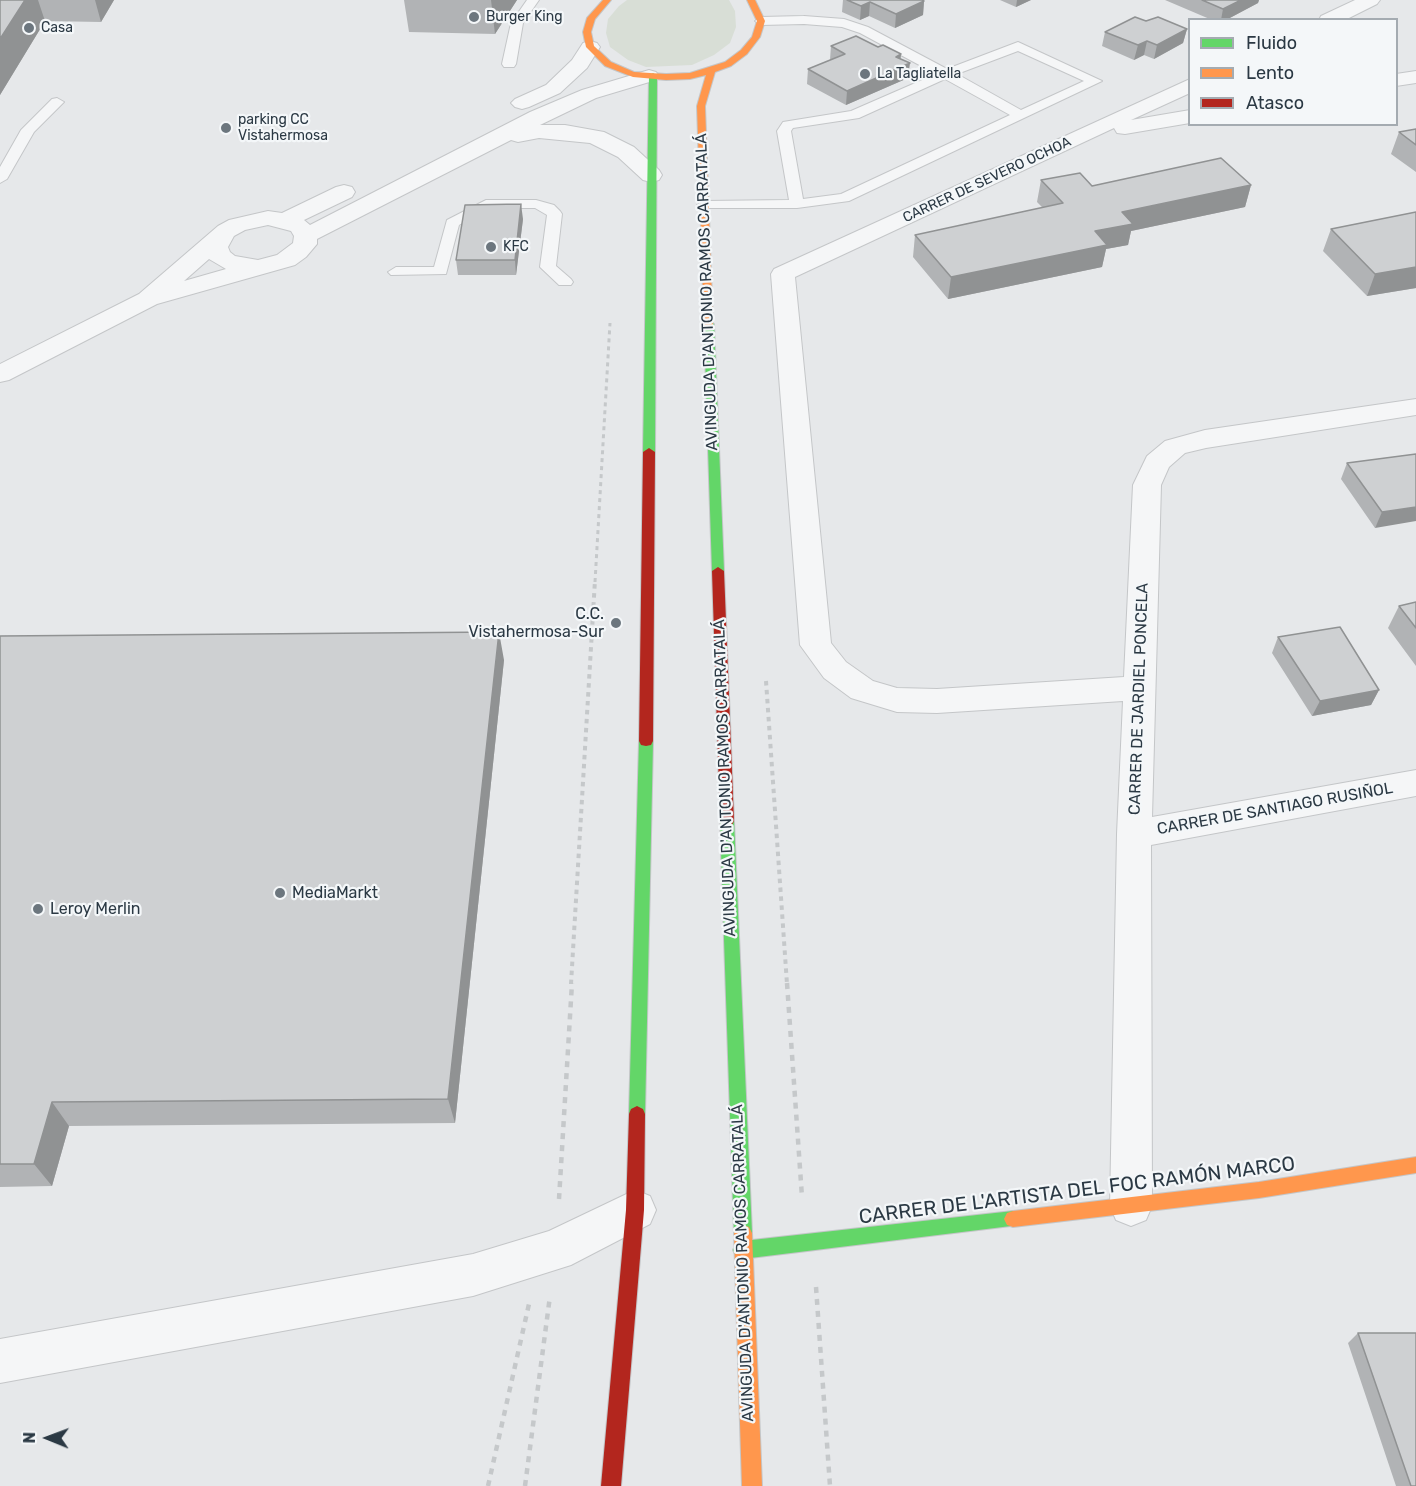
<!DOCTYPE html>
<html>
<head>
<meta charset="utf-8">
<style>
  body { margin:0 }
  #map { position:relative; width:1416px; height:1486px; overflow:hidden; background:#e6e8ea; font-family:Rubik,sans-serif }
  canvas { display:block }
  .legend { position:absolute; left:1188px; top:18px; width:210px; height:108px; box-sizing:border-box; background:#f4f7f9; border:2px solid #a4abb1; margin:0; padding:8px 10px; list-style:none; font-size:18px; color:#2b3944 }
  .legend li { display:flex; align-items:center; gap:12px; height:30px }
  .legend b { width:30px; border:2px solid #a4abb1 }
  .north { position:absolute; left:18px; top:1408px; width:60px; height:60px; -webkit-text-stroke:4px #f4f7f9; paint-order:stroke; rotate:271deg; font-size:16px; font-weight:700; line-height:24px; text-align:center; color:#2b3944 }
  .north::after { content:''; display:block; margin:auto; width:21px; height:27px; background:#2b3944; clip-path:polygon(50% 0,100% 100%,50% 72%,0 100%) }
</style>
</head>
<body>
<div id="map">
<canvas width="1416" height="1486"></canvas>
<ul class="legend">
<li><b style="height:8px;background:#63d668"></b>Fluido</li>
<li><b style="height:8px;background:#ff974d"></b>Lento</li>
<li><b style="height:8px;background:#b3261e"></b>Atasco</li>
</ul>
<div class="north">N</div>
</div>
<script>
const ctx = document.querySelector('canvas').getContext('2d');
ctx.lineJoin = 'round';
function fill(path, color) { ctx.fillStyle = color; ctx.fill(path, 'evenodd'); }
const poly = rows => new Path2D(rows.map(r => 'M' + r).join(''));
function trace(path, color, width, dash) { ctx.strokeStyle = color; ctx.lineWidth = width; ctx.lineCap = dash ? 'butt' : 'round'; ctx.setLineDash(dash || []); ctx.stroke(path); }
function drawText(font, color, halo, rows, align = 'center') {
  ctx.font = font + ' Rubik,sans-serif'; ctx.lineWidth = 4.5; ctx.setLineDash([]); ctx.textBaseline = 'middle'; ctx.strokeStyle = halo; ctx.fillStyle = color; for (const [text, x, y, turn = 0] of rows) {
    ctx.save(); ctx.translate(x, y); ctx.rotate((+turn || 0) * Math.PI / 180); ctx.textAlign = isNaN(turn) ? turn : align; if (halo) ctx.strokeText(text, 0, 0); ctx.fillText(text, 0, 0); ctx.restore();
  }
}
fill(poly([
  [627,0,729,0,735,11,736,27,730,43,714,55,692,65,646,67,628,60,610,47,606,33,608,19,619,6]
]), '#d8ded6');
const lane = poly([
  [527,0,539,0,523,23,516,64,514,67,504,67,502,64,511,23,527,0],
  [804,16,844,19,868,27,947,69,1018,42,1102,81,849,201,797,208,699,208,697,205,704,201,789,200,777,131,783,122,851,111,936,74,860,33,842,27,804,24,761,25,755,21,761,17,804,16],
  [1018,51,1084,81,1021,110,957,74,1018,51],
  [945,79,1010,115,841,194,803,199,791,131,793,128,859,118,945,79],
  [57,98,64,102,34,132,7,179,0,183,0,167,21,130,52,99,57,98],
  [486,200,536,200,554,205,560,211,562,214,556,266,571,279,573,282,571,285,559,285,540,267,547,215,535,208,489,208,459,225,446,274,391,275,388,272,396,267,434,267,447,220,486,200]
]);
const street = poly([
  [1355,0,1380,0,1377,4,1345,20,1319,20,1321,16,1355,0],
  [590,41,597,43,600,47,587,68,560,93,529,107,522,109,515,107,511,103,515,99,546,85,572,60,583,43,590,41],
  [649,70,656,72,659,76,656,80,596,98,540,125,565,125,604,132,634,147,659,170,662,175,659,180,651,182,643,180,618,157,590,143,539,138,518,142,511,140,317,239,317,244,306,257,295,265,157,304,9,380,0,382,0,364,139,294,218,226,229,220,268,211,282,213,336,187,344,185,352,187,355,192,352,197,304,220,310,225,530,112,582,90,649,70],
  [268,225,291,231,294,236,293,243,277,255,258,260,235,256,230,252,228,247,234,236,245,230,268,225],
  [209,259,226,269,184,281,209,259],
  [1416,71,1416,83,1396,86,1396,74,1416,71],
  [1190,79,1190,93,1131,120,1190,110,1190,123,1125,134,1117,133,1114,128,795,277,831,643,846,662,873,681,897,688,937,689,1124,677,1133,485,1147,456,1165,441,1205,430,1416,399,1416,415,1206,448,1185,453,1169,467,1161,485,1152,817,1416,770,1416,796,1151,845,1152,1206,1146,1220,1131,1226,1116,1220,1110,1206,1117,834,1123,701,937,713,897,712,851,698,824,678,800,645,771,274,774,269,1190,79],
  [635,1190,650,1196,656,1210,650,1224,571,1265,473,1296,0,1383,0,1339,473,1254,549,1231,635,1190]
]);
const fast = poly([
  [653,73,657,76,655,452,649,456,643,452,649,76,653,73],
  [709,321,714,324,724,571,718,575,712,571,704,324,709,321],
  [646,736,651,737,653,741,645,1114,643,1119,637,1122,631,1119,629,1114,639,741,641,737,646,736],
  [727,815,732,817,734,821,752,1233,749,1239,743,1241,1013,1211,1019,1213,1022,1219,1019,1225,742,1259,736,1256,733,1250,736,1244,743,1241,737,1239,734,1233,720,821,722,817,727,815]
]);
const slow = poly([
  [603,0,611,0,595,19,591,32,594,46,611,62,634,72,666,74,690,73,725,62,741,50,752,37,757,21,747,0,755,0,765,21,760,37,747,54,731,66,715,72,705,106,713,326,705,326,704,324,697,106,706,75,690,79,666,80,633,77,605,66,586,47,583,32,587,18,603,0],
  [1416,1157,1416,1173,1259,1198,1013,1227,1007,1225,1004,1219,1007,1213,1013,1211,1259,1182,1416,1157],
  [743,1225,749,1227,752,1233,762,1486,742,1486,734,1233,737,1227,743,1225]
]);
const jam = poly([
  [649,448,655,452,653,741,651,745,646,746,641,745,639,741,643,452,649,448],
  [718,567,724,571,734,821,732,825,727,827,722,825,720,821,712,571,718,567],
  [637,1106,643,1109,645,1114,644,1210,621,1486,601,1486,626,1210,629,1114,631,1109,637,1106]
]);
trace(lane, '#c4c6c8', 2);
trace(street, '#c4c6c8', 2);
trace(fast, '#c4c6c8', 2);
trace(slow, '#c4c6c8', 2);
trace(jam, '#c4c6c8', 2);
trace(poly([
  [595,582,610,323]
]), '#c5c8ca', 3, [4, 4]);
trace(poly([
  [766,681,787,984],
  [571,984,595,580]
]), '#c5c8ca', 4, [4.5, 4.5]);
trace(poly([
  [787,983,802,1197],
  [559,1199,572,983],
  [816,1287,830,1486],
  [488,1486,529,1304],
  [525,1486,550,1296]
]), '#c5c8ca', 4.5, [6, 6]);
fill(lane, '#f5f6f7');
fill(street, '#f5f6f7');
fill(fast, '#63d668');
fill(slow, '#ff974d');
fill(jam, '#b3261e');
fill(poly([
  [0,0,114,0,101,22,45,21,0,95],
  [404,0,517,0,495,34,409,32],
  [843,0,922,0,924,1,923,15,895,28,869,16,860,20,842,12],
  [1000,0,1031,0,1016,7],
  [1165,0,1259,0,1258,3,1226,20,1212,20],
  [1146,21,1187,29,1183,43,1154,59,1144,55,1134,60,1102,46,1105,32],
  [831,46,908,78,846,105,807,84,808,69,830,60],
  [1416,129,1416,172,1391,154,1399,132],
  [1041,180,1092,186,1251,185,1245,207,1131,231,1128,245,1106,249,1102,267,948,299,913,257,915,235,1043,208,1037,202],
  [1416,212,1416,288,1367,296,1323,251,1331,229],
  [523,219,516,275,458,275,456,260],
  [1416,454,1375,528,1341,479,1347,463],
  [1416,602,1416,666,1388,628,1399,606],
  [0,636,504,660,455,1123,69,1126,52,1186,0,1187],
  [1278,637,1379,690,1371,705,1312,716,1272,653],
  [1358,1333,1416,1486,1396,1486,1348,1343]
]), '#b1b3b5');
fill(poly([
  [25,0,38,0,45,21,0,95,0,39],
  [95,0,114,0,101,22],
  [491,0,517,0,495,34],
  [1017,0,1031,0,1016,7],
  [1241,0,1259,0,1258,3,1226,20,1221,20,1223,9],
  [924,1,923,15,895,28,896,14],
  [870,2,869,16,860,20,861,6],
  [1187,29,1183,43,1154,59,1157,45],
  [1147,41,1144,55,1134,60,1138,45],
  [901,54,900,68,910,63,908,78,846,105,847,91,896,57],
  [1251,185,1245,207,1131,231,1128,245,1106,249,1102,267,948,299,951,277,1095,231,1122,212],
  [521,204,523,219,516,275,515,260],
  [1416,267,1416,288,1367,296,1375,274],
  [1416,507,1416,521,1375,528,1382,512],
  [499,632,504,660,455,1123,448,1099],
  [1379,690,1371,705,1312,716,1320,701],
  [52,1102,69,1126,52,1186,34,1164]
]), '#909293');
const building = poly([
  [0,0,25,0,0,39,0,0],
  [847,0,922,0,924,1,896,14,870,2,861,6,847,0],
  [1202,0,1241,0,1223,9,1202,0],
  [1135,17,1146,21,1158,17,1187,29,1157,45,1147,41,1138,45,1105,32,1135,17],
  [856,36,878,47,883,45,901,54,896,57,910,63,847,91,808,69,845,54,831,46,856,36],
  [1416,129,1416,145,1399,132,1416,129],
  [1221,158,1251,185,1122,212,1133,224,1095,231,1107,245,951,277,915,235,1063,203,1041,180,1080,173,1092,186,1221,158],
  [521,204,515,260,456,260,465,205,521,204],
  [1416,212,1416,267,1375,274,1331,229,1416,212],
  [1416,454,1416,507,1382,512,1347,463,1416,454],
  [1416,602,1416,628,1399,606,1416,602],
  [1340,627,1379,690,1320,701,1278,637,1340,627],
  [499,632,448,1099,52,1102,34,1164,0,1164,0,636,499,632],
  [1358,1333,1416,1333,1416,1486,1411,1486,1358,1333]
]);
fill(building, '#ced0d2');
trace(building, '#909293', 1.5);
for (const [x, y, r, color] of [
  [474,17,6,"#6c767e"],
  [29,28,6,"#6c767e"],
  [865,74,6,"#6c767e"],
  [226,128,6,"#6c767e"],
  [491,247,6,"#6c767e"],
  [616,623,6,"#6c767e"],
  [280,893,6,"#6c767e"],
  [38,909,6,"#6c767e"]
]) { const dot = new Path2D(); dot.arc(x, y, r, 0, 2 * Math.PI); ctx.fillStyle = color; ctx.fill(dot); trace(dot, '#f4f7f9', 2); }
drawText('14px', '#2b3944', '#f4f7f9', [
  ["Burger King",486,17],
  ["Casa",41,28],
  ["La Tagliatella",877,74],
  ["parking CC",238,120],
  ["Vistahermosa",238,136],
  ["KFC",503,247]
], 'left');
drawText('14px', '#2b3944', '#f4f7f9', [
  ["CARRER DE SEVERO OCHOA",987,180,-25]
]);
drawText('16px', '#2b3944', '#f4f7f9', [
  ["AVINGUDA D'ANTONIO RAMOS CARRATALÁ",707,292,-92],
  ["CARRER DE JARDIEL PONCELA",1139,699,-88],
  ["AVINGUDA D'ANTONIO RAMOS CARRATALÁ",725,778,-92],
  ["CARRER DE SANTIAGO RUSIÑOL",1275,809,-10],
  ["AVINGUDA D'ANTONIO RAMOS CARRATALÁ",743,1263,-92]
]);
drawText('16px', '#2b3944', '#f4f7f9', [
  ["C.C.",604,614,"right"],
  ["Vistahermosa-Sur",604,632,"right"],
  ["MediaMarkt",292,893],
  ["Leroy Merlin",50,909]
], 'left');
drawText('20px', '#2b3944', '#f4f7f9', [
  ["CARRER DE L'ARTISTA DEL FOC RAMÓN MARCO",1077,1191,-7]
]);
</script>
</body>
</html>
